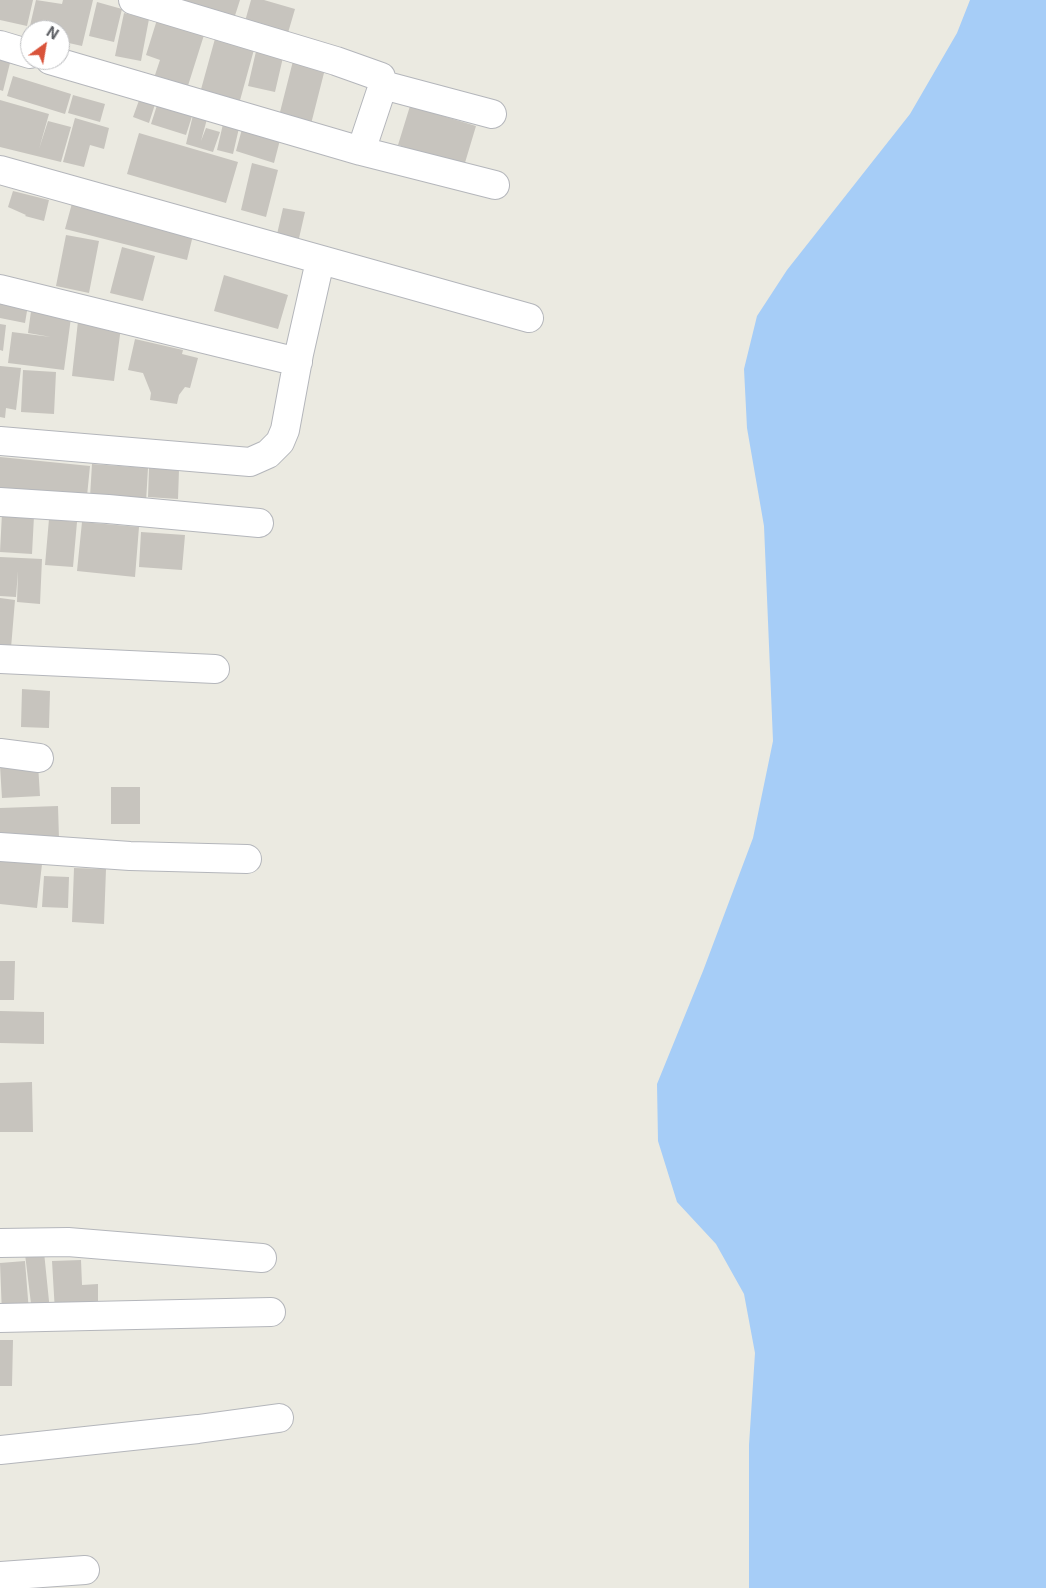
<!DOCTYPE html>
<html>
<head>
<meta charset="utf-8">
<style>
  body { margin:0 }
  #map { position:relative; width:1046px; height:1588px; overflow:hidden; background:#ebeae1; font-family:Inter,sans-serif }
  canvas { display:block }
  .north { position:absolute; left:20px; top:20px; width:50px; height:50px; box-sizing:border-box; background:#fff; border:1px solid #bdbec0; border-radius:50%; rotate:32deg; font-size:14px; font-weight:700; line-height:20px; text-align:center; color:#5a5c61 }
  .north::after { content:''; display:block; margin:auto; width:18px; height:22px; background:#d9533a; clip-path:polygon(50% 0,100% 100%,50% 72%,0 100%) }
</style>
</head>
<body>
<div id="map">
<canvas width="1046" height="1588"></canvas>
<div class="north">N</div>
</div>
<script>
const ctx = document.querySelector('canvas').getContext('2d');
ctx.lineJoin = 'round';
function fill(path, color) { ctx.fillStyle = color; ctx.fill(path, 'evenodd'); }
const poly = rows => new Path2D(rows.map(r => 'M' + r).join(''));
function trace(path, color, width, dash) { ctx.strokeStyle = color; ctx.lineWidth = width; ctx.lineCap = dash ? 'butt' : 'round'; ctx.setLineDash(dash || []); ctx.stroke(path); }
fill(poly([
  [970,0,1046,0,1046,1588,749,1588,749,1445,755,1353,744,1294,716,1244,677,1202,658,1141,657,1084,703,971,753,838,773,741,764,526,747,428,744,369,757,316,787,270,910,114,957,33]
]), '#a6cdf7');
fill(poly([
  [0,0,33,0,27,26,0,20],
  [36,0,62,4,63,0,93,0,82,46,60,41,60,30,29,30],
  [173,0,240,0,231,28],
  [251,0,264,0,295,9,285,43,242,32],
  [97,2,122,9,114,42,89,36],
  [160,10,204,35,186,92,153,81,160,60,146,55],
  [124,13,149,19,141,61,115,56],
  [216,35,255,46,239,104,200,93],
  [257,47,284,53,275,92,248,86],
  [0,51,12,55,3,91,0,90],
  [293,61,325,69,311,124,279,116],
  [13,76,71,94,65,114,7,96],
  [142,92,157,98,149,123,133,117],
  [73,95,105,104,100,122,68,113],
  [159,99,194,110,186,135,151,124],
  [0,100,49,114,39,149,48,121,71,127,61,162,0,147],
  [410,106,476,126,464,166,398,145],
  [193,115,207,119,201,141,206,128,220,132,213,152,186,144],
  [75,118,109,128,104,149,90,145,84,167,63,162],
  [223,124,239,128,233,154,217,150],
  [242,129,280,140,274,163,236,151],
  [139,133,238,162,226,203,127,174],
  [252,163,278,170,266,217,241,210],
  [13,191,49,200,44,221,25,216,26,215,8,207],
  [74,196,195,227,187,260,65,229],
  [283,208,305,212,297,247,275,243],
  [66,235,99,241,89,293,56,286],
  [122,247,155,256,143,301,110,293],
  [224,275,288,295,278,329,214,311],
  [0,293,29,299,25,323,0,318],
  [32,304,72,310,64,370,8,363,12,332,51,337,28,333],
  [78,321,121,327,114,381,72,376],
  [0,324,6,325,3,351,0,350],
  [135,339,183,350,182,354,198,358,190,388,185,387,179,395,177,404,150,400,151,393,143,373,128,370],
  [0,366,21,368,16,410,6,408,5,418,0,417],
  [23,370,56,372,54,414,21,412],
  [0,457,90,466,86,506,0,497],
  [92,464,148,468,146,502,90,497],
  [149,468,179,470,178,499,148,497],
  [2,513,34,516,32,554,0,552],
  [49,519,77,522,73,567,45,565],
  [82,522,139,527,135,577,77,571],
  [141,532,185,535,182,570,139,567],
  [0,557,42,559,40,604,17,602,18,571,16,597,0,596],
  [0,598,15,600,11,648,0,647],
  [22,689,50,691,49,728,21,727],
  [38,764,40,796,2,798,0,766],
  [111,787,140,787,140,824,111,824],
  [58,806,59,839,0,841,0,808],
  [0,859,42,864,37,908,0,904],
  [74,868,106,869,104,924,72,922],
  [44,876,69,877,68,908,42,907],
  [0,961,15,961,14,1000,0,1000],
  [0,1011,44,1012,44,1044,0,1043],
  [32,1082,33,1132,0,1132,0,1083],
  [44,1252,50,1311,32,1312,25,1254],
  [81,1260,82,1285,98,1284,98,1307,55,1312,52,1261],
  [25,1261,29,1312,2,1315,0,1263],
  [0,1340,13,1340,12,1386,0,1386]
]), '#c7c4be');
const street = poly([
  [133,0,336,61,381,77,383,85,361,151],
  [0,45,30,54],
  [50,60,361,151,495,185],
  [383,85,492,114],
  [0,170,529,318],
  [0,289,298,362],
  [0,441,250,462,268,454,280,442,285,430,299,354,320,261],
  [0,502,108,509,259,523],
  [0,659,215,669],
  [0,753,39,758],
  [0,847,130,856,247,859],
  [0,1243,68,1242,262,1258],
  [0,1318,271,1312],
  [0,1450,198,1429,279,1418],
  [0,1576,85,1570]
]);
trace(street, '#b4b6bb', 30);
trace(street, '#fff', 28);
</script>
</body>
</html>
